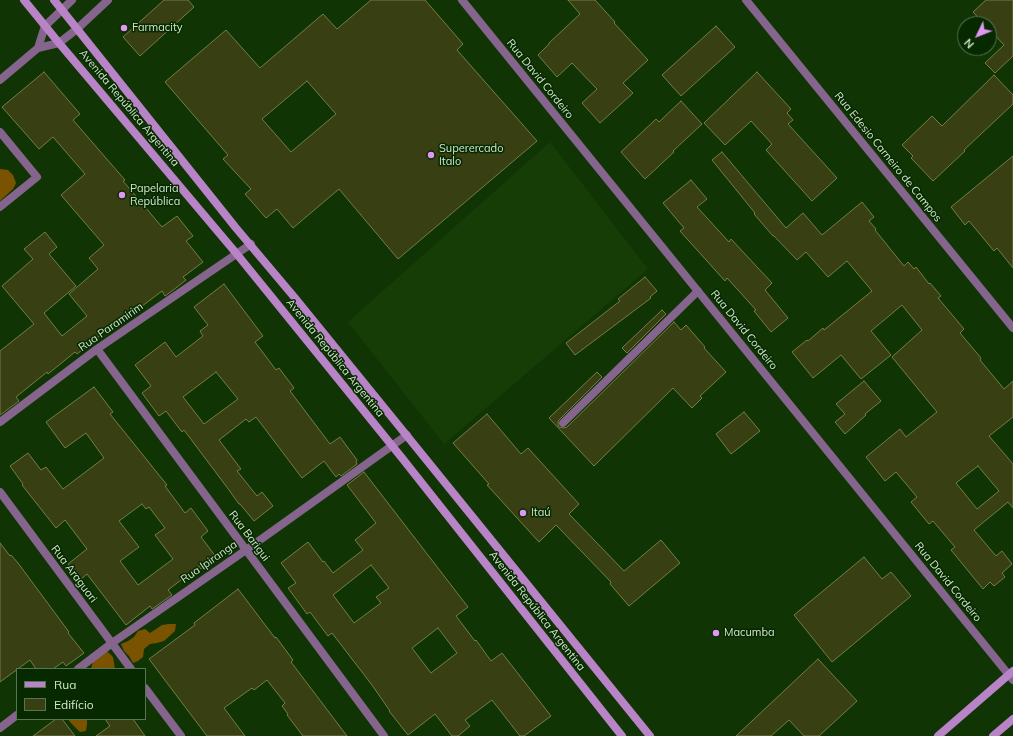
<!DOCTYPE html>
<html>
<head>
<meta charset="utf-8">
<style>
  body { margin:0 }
  #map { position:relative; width:1013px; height:736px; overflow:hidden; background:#113404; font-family:Mulish,sans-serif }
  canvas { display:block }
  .legend { position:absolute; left:16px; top:668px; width:130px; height:52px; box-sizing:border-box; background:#072900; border:1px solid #587551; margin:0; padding:5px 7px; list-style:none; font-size:12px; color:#d1e6cb }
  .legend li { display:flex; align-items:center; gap:8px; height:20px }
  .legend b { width:20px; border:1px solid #587551 }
  .north { position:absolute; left:957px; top:16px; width:40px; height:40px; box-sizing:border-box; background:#072900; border:1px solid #587551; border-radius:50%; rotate:227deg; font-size:11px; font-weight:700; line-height:16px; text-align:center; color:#d1e6cb }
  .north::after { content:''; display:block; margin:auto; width:14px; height:18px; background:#de98f2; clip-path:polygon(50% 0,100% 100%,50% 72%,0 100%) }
</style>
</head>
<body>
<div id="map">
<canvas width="1013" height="736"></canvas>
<ul class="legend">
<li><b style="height:5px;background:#b883c7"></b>Rua</li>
<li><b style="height:11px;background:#383f13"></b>Edifício</li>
</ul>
<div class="north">N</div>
</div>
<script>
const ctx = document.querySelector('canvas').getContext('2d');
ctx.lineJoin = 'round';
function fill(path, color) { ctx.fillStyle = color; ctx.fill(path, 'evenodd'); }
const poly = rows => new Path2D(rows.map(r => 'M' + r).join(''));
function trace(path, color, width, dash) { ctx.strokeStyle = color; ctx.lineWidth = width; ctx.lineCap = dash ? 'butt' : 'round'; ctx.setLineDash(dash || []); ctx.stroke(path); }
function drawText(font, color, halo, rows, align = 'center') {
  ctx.font = font + ' Mulish,sans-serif'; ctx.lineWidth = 3; ctx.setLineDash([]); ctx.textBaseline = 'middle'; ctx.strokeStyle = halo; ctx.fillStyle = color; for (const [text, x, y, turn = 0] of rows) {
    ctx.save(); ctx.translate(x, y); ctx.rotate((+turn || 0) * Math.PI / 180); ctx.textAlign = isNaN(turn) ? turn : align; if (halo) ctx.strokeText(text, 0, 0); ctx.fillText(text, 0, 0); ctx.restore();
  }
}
fill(poly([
  [550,142,648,269,444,444,348,322]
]), '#173d06');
fill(poly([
  [0,169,8,170,13,175,16,183,13,189,0,201],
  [169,624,176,624,175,631,164,641,157,643,150,644,144,649,143,657,138,661,133,663,129,656,124,651,121,644,128,641,134,637,138,631,145,629,150,633,162,625],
  [108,652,113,657,115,669,91,669,94,658,99,653],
  [68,719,87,719,87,724,86,731,80,732,70,722]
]), '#7a5300');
const building = poly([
  [164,0,188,0,194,7,140,56,123,37,164,0],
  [371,0,425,0,463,44,457,50,537,141,398,259,339,189,293,228,277,209,266,218,245,194,251,189,223,159,228,155,165,82,226,30,260,68,323,14,337,29,371,0],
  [307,81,336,114,291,152,262,119,307,81],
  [568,0,595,0,615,22,614,23,648,60,623,83,633,93,600,123,582,103,597,89,572,63,557,77,538,55,549,44,549,43,580,14,568,0],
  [986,0,1013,0,1013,56,995,73,985,63,1004,45,989,29,989,24,984,24,973,12,986,0],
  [716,26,735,47,681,96,662,75,716,26],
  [44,72,80,114,73,120,105,157,125,180,123,181,162,227,177,216,193,236,186,241,203,262,183,277,186,280,172,291,165,296,162,291,133,313,131,311,77,354,75,352,48,374,47,372,16,397,19,401,0,415,0,351,34,324,2,286,33,259,24,249,45,232,57,247,49,254,76,286,44,313,62,336,87,316,69,294,98,269,89,258,104,245,61,195,85,174,53,137,39,149,2,107,44,72],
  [757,72,791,109,787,113,793,120,788,124,837,178,812,201,766,150,772,144,751,121,725,145,704,123,757,72],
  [994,75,1013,95,1013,104,964,150,965,151,933,181,911,158,913,156,902,145,932,116,942,126,994,75],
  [681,101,702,124,673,151,674,152,645,179,621,152,656,119,659,122,681,101],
  [722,152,786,228,803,213,822,235,862,202,874,217,869,221,876,229,875,230,904,266,908,262,914,269,916,267,929,284,930,283,941,296,938,298,964,329,960,333,981,358,980,360,1004,389,1013,381,1013,417,989,436,1013,464,1013,508,1008,502,974,530,996,556,1002,551,1012,564,1002,573,1005,577,994,586,990,582,983,589,951,550,955,547,933,521,929,524,911,502,917,497,896,472,885,481,866,457,900,429,906,437,937,412,892,357,922,330,902,305,871,331,891,355,861,379,841,355,813,378,792,352,807,340,808,341,823,328,824,330,872,291,847,261,828,277,806,252,797,260,774,236,773,236,754,214,755,213,712,160,722,152],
  [978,466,999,491,977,509,956,483,978,466],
  [1013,156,1013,268,997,248,994,251,969,221,965,225,951,207,1013,156],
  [691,180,707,199,697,207,729,242,731,239,772,283,765,290,788,318,771,332,754,311,756,310,738,290,727,278,725,281,680,231,684,228,663,203,691,180],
  [645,277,657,291,650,297,651,298,575,355,566,343,620,301,618,299,645,277],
  [224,284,263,336,255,342,276,370,279,368,294,388,290,391,330,444,340,437,357,460,356,462,357,464,341,476,339,474,336,477,324,461,302,478,256,417,249,422,246,419,219,440,241,469,237,471,257,496,262,492,273,506,254,521,240,504,239,504,229,490,184,430,182,432,166,411,159,416,142,393,151,386,135,365,165,342,176,357,203,336,200,331,208,325,194,307,224,284],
  [216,372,238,399,204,424,183,397,216,372],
  [662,310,666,314,627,353,622,348,662,310],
  [674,322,681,330,686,325,705,347,704,348,726,372,700,396,702,398,692,408,673,388,594,466,549,418,597,372,602,377,558,421,558,425,559,427,564,428,567,427,674,322],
  [864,381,881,401,865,414,866,415,845,434,835,422,845,414,836,404,864,381],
  [94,387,113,412,110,414,167,485,165,486,185,513,191,508,208,531,201,537,216,557,201,569,199,566,168,590,172,595,152,609,150,606,126,625,87,574,80,580,68,564,87,549,65,520,56,528,22,485,23,484,10,466,28,453,41,470,46,467,63,489,104,458,86,433,65,448,46,422,94,387],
  [142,504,146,509,149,507,165,528,155,535,173,559,138,585,120,561,139,547,119,521,142,504],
  [744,412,760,431,731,454,716,434,744,412],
  [487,414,521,454,528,448,579,504,569,514,624,571,661,540,680,563,629,606,610,584,611,582,556,525,539,542,487,485,489,484,453,443,487,414],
  [364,472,468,607,456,616,475,641,476,640,491,661,502,653,551,716,524,736,520,736,492,700,465,720,470,726,458,736,452,736,435,714,408,735,389,711,390,711,372,685,332,633,328,636,310,612,307,614,288,588,296,583,281,563,308,542,323,562,324,561,333,573,363,550,355,540,376,523,347,485,364,472],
  [371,565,389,588,376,597,381,603,354,623,333,595,371,565],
  [438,628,457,653,431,673,412,648,438,628],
  [0,543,10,556,11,555,18,563,69,632,68,633,84,653,66,666,63,662,53,669,36,669,30,660,0,682,0,543],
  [864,557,882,579,891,572,911,596,832,662,794,615,864,557],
  [238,589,275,638,276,637,293,660,291,662,347,736,303,736,287,715,288,714,282,706,285,703,267,680,254,690,252,688,224,708,245,736,207,736,149,659,195,625,194,623,238,589],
  [818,659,857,701,819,736,804,736,789,720,771,736,736,736,818,659],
  [56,719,62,719,75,736,33,736,56,719],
  [105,719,133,719,145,736,96,736,110,726,105,719]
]);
fill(building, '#383f13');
trace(building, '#737f44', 1);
trace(poly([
  [563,423,698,291]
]), '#85648e', 8);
trace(poly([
  [462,0,1013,680],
  [746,0,1013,328],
  [38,48,45,26],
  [0,80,38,48,59,43],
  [0,132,37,177,0,207],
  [97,349,384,736],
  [0,422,97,349,251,244],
  [0,492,131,669],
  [78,669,112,643,246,550,407,435],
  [145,688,181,736],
  [0,728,17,715]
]), '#85648e', 8);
trace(poly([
  [45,26,72,0],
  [59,43,77,29,108,0]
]), '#85648e', 8);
trace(poly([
  [24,0,59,43,236,253,402,458,622,736],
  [54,0,236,228,295,298,416,447,650,736],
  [938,736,1013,671],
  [993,736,1013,719]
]), '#b883c7', 8);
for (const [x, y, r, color] of [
  [124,28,4,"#de98f2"],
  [431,155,4,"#de98f2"],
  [122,195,4,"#de98f2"],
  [523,513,4,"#de98f2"],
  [716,633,4,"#de98f2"]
]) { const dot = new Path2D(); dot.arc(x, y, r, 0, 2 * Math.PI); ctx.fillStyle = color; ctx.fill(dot); trace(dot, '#072900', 1.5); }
drawText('11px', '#d1e6cb', '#072900', [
  ["Farmacity",132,28],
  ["Superercado",439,149],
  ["Italo",439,162],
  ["Papelaria",130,189],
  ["República",130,202],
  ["Itaú",531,513],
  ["Macumba",724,633]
], 'left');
drawText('11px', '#d1e6cb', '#072900', [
  ["Rua David Cordeiro",540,79,51],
  ["Avenida República Argentina",129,108,50],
  ["Rua Edesio Carneiro de Campos",888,157,51],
  ["Rua Paramirim",111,327,-35],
  ["Rua David Cordeiro",744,330,51],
  ["Avenida República Argentina",335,358,51],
  ["Rua Barigui",249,536,53],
  ["Rua Ipiranga",209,562,-35],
  ["Rua Araguari",74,574,53],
  ["Rua David Cordeiro",948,582,51],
  ["Avenida República Argentina",537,611,52]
]);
</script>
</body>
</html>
